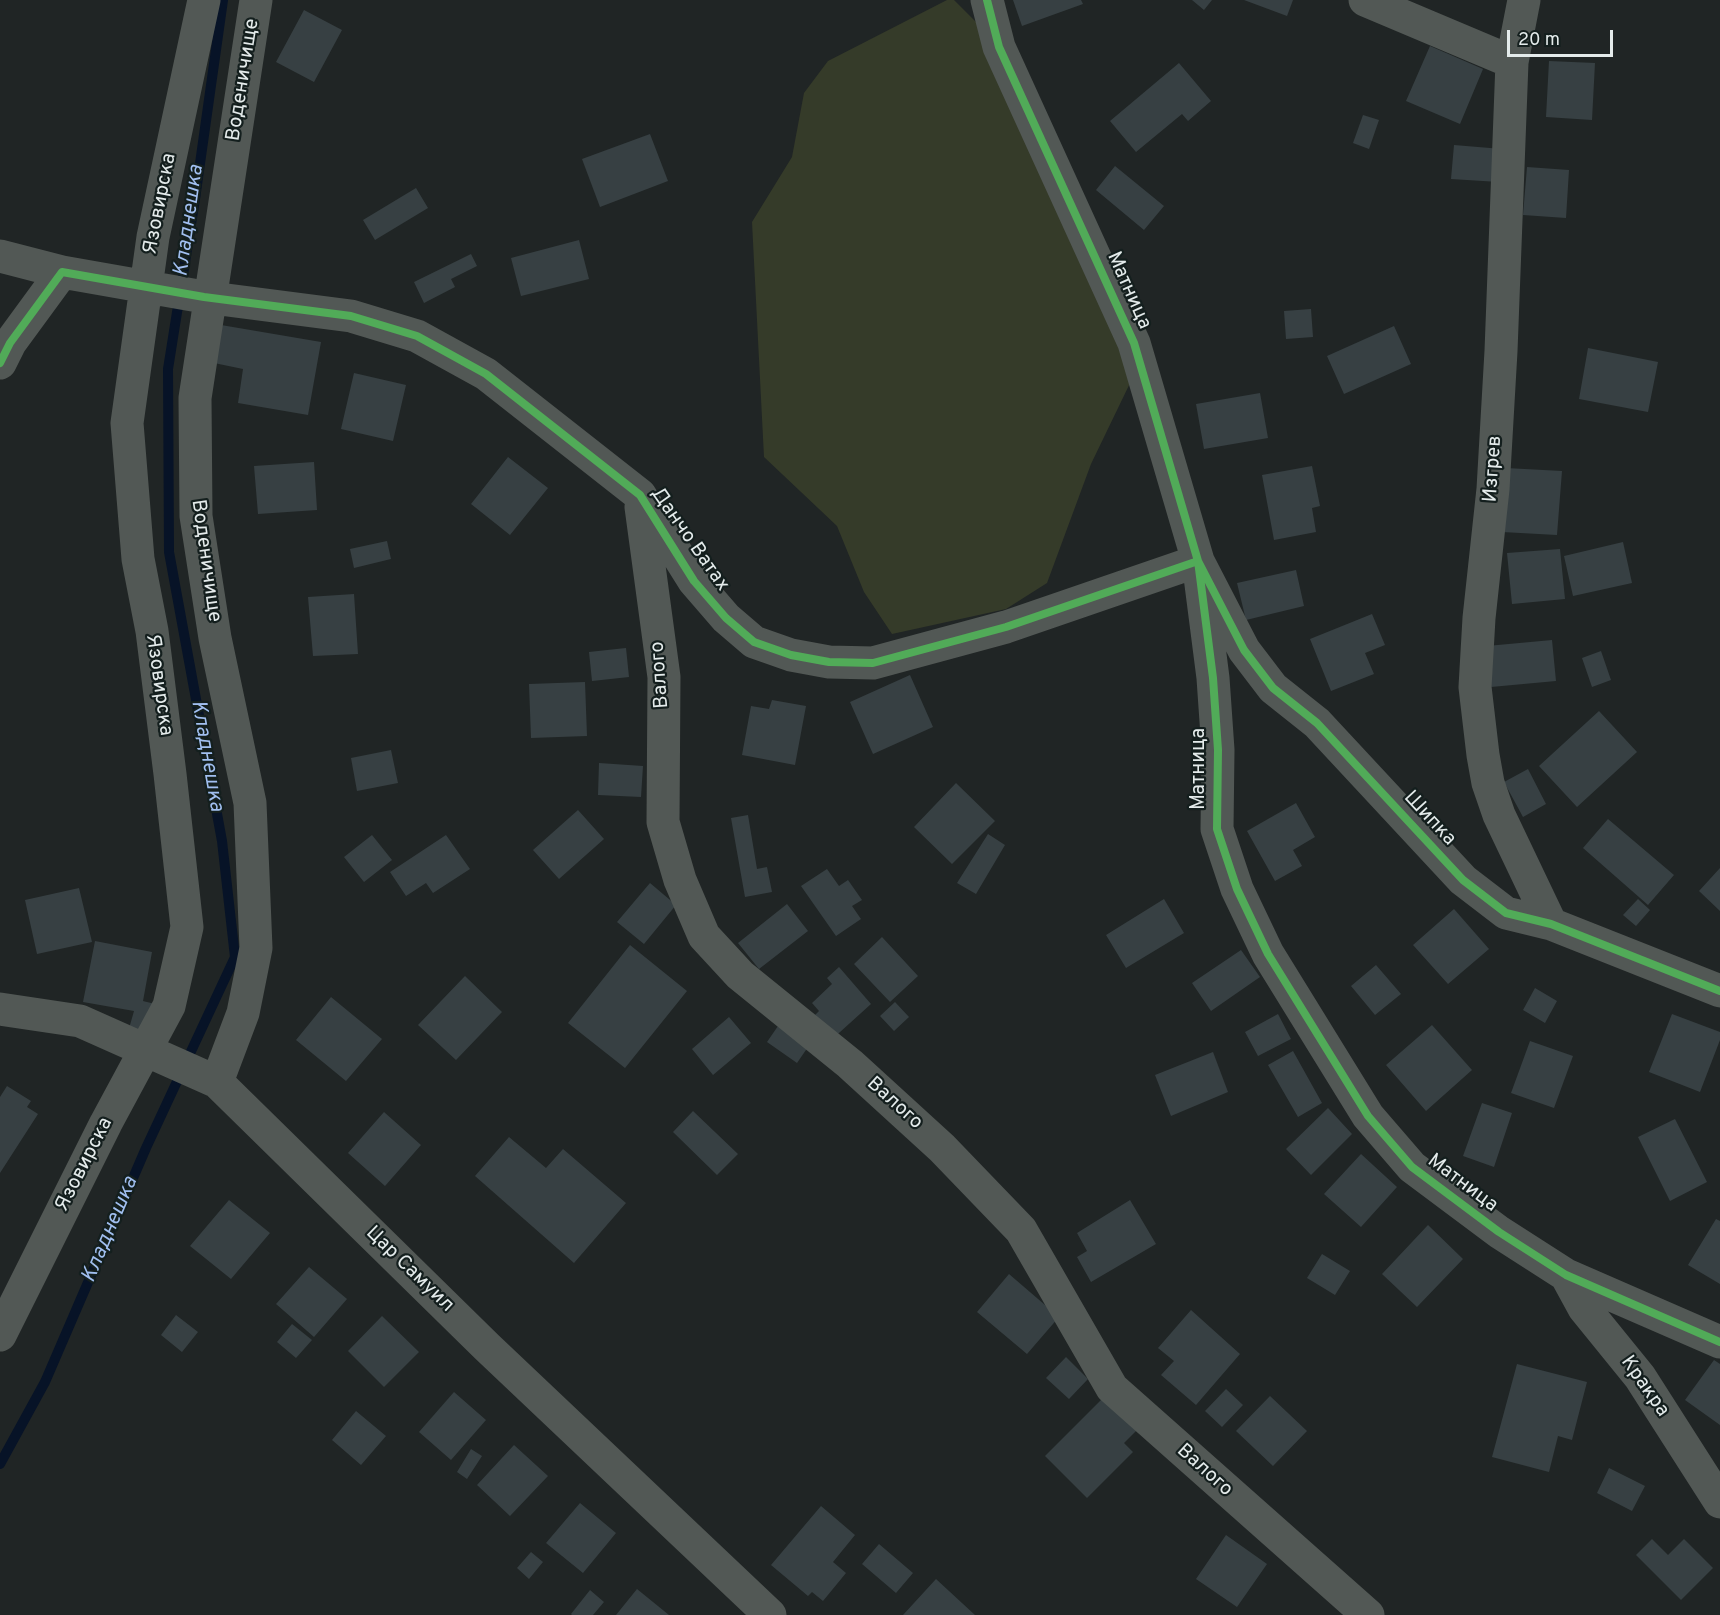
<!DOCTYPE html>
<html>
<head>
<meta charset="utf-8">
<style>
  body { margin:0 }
  #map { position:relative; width:1720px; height:1615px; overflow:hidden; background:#202525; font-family:Overpass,sans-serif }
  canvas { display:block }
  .scale { position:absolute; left:1507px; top:30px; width:106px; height:27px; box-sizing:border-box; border:3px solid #e4ebeb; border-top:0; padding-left:8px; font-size:18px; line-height:21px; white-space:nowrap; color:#e4ebeb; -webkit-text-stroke:4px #141f1e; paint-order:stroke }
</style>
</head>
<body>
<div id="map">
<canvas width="1720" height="1615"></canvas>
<div class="scale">20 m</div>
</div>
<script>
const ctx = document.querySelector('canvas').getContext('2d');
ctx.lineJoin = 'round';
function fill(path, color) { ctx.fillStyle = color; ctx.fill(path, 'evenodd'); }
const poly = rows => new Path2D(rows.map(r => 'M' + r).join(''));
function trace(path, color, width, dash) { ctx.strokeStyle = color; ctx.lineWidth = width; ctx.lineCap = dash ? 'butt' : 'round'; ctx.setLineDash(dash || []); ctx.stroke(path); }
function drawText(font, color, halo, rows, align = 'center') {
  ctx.font = font + ' Overpass,sans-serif'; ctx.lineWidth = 4.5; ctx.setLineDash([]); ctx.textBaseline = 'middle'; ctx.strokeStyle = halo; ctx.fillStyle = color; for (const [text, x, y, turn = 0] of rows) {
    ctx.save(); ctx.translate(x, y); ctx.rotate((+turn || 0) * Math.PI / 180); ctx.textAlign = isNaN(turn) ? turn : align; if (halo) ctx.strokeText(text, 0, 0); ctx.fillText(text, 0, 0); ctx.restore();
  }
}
fill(poly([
  [947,0,954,0,981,27,1133,377,1091,464,1047,583,1006,609,892,634,864,592,837,526,764,457,752,222,792,157,804,93,828,61]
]), '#353b29');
trace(poly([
  [0,1464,45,1382,146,1148,235,957,222,841,169,552,168,369,195,199,223,0]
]), '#071327', 10);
fill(poly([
  [1013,0,1081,0,1083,4,1022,26],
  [1192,0,1212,0,1204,10],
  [1244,0,1293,0,1287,16],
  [304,10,342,30,314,82,276,62],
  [1430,46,1483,69,1460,124,1406,101],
  [1549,61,1595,63,1592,120,1546,117],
  [1179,63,1211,101,1188,121,1182,114,1136,152,1110,121],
  [1363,115,1379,120,1369,149,1353,143],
  [650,134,668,181,600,207,582,159],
  [1454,145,1502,149,1499,182,1451,179],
  [1115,166,1164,206,1144,230,1096,190],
  [1527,167,1569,170,1566,218,1523,215],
  [416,188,428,208,375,240,363,220],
  [579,240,589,279,521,296,511,258],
  [471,254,477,266,451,279,455,287,424,303,414,282],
  [1311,309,1313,337,1286,339,1284,311],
  [221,325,321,342,308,415,238,403,243,369,214,363],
  [1394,326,1411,364,1344,394,1327,356],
  [1588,348,1658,362,1648,412,1579,399],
  [354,373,406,385,393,441,341,429],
  [1260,393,1268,438,1204,449,1196,404],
  [508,457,548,488,510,535,471,504],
  [314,462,317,510,258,514,254,466],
  [1312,466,1320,506,1312,508,1316,532,1274,540,1262,475],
  [1506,468,1562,471,1557,535,1502,532],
  [387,541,391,559,354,568,350,549],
  [1623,542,1632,583,1573,596,1564,556],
  [1560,549,1565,599,1512,604,1507,553],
  [1296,570,1304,606,1246,620,1237,583],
  [354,594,358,654,313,656,308,597],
  [1372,614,1385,645,1365,653,1374,674,1331,691,1310,639],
  [1552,640,1556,681,1491,687,1487,646],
  [626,648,629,677,592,681,589,652],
  [1601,651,1611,680,1592,687,1582,658],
  [910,675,933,727,873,754,850,702],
  [585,682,587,736,531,738,529,684],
  [772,700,806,706,795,765,742,755,751,706,769,709],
  [1599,711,1637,752,1577,807,1539,766],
  [391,750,398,783,357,791,351,758],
  [599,763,643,766,641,797,598,795],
  [1528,769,1546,804,1523,817,1504,782],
  [956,783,995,821,952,864,914,827],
  [1296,803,1315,837,1293,850,1302,866,1275,881,1247,831],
  [578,810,604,839,559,879,533,850],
  [748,815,757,869,767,867,772,892,745,897,731,818],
  [1608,819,1674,875,1648,905,1583,848],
  [988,834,1005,845,976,894,957,883],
  [372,835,392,860,364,882,344,857],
  [446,835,470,869,433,893,426,883,406,896,390,872],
  [1720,868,1720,911,1699,891],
  [827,869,839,886,848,880,862,900,852,906,861,919,836,936,801,886],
  [650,883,676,905,644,944,617,922],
  [79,888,92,942,37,954,25,900],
  [1164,899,1184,933,1126,968,1106,935],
  [1638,899,1650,910,1636,926,1623,915],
  [787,904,808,931,759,969,738,943],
  [1454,909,1489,949,1448,984,1413,945],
  [882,937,918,976,890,1002,854,964],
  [95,941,152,952,143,1001,155,1004,146,1037,128,1032,134,1011,83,1002],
  [630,945,687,991,625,1068,568,1023],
  [1241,950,1260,977,1211,1011,1192,983],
  [1376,965,1401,994,1375,1015,1351,986],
  [839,967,871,1004,829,1042,809,1021,819,1011,812,1003,832,984,827,978],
  [465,976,502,1012,456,1060,418,1025],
  [1535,988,1557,1001,1545,1023,1523,1010],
  [331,997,382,1039,346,1081,296,1040],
  [895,1002,909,1017,894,1031,880,1016],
  [1278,1014,1291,1039,1258,1056,1245,1032],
  [1672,1014,1720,1032,1720,1040,1700,1092,1649,1072],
  [729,1017,751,1043,713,1075,692,1049],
  [1432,1025,1472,1070,1426,1111,1386,1065],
  [778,1026,808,1047,797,1063,767,1042],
  [1530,1041,1573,1056,1554,1108,1511,1093],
  [1293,1051,1322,1103,1298,1117,1268,1065],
  [1213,1052,1228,1092,1171,1116,1155,1075],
  [7,1086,31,1101,27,1107,38,1114,0,1173,0,1097],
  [1482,1103,1512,1113,1494,1167,1463,1156],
  [1328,1108,1352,1134,1311,1175,1286,1149],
  [693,1111,738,1154,717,1175,673,1132],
  [384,1112,421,1145,385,1186,348,1153],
  [1675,1119,1707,1182,1670,1201,1638,1137],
  [509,1137,546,1168,563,1149,626,1203,574,1263,475,1176],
  [1361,1154,1397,1187,1361,1227,1324,1194],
  [229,1200,270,1233,231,1279,190,1246],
  [1130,1200,1156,1244,1091,1282,1077,1257,1087,1251,1077,1233],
  [1716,1219,1720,1221,1720,1284,1688,1265],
  [1428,1225,1463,1259,1417,1307,1382,1274],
  [1322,1254,1350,1271,1335,1295,1307,1278],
  [309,1267,347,1299,314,1337,276,1304],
  [1009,1274,1059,1317,1027,1354,977,1312],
  [1191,1310,1240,1354,1196,1405,1161,1375,1174,1361,1158,1348],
  [176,1315,198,1332,182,1352,161,1335],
  [382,1316,419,1352,384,1387,348,1351],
  [292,1324,312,1340,296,1358,277,1342],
  [1066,1357,1088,1379,1069,1399,1046,1378],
  [1714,1360,1720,1364,1720,1425,1685,1400],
  [1517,1364,1587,1382,1572,1440,1558,1436,1549,1472,1492,1457],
  [1226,1389,1243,1405,1222,1427,1205,1411],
  [454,1392,486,1420,451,1460,419,1432],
  [1106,1395,1139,1428,1124,1443,1133,1452,1087,1498,1045,1456],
  [1270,1396,1307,1431,1273,1466,1236,1431],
  [356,1411,386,1436,361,1465,332,1440],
  [514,1445,548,1476,510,1516,477,1485],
  [471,1449,482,1456,467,1479,457,1472],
  [1609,1468,1645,1486,1632,1511,1597,1493],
  [580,1503,616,1533,583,1573,546,1543],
  [821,1506,855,1535,833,1562,846,1573,823,1601,812,1592,808,1596,771,1565],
  [1226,1535,1267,1564,1237,1607,1196,1579],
  [1652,1539,1668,1555,1684,1539,1713,1568,1681,1600,1636,1555],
  [879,1544,913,1573,896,1593,862,1564],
  [531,1552,543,1562,529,1579,517,1568],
  [936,1579,975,1615,903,1615],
  [637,1589,669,1615,616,1615],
  [590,1590,604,1602,593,1615,572,1615,571,1614]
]), '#374043');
trace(poly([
  [987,0,999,47,1134,343,1198,561,1213,678,1218,750,1217,829,1237,889,1268,954,1368,1116,1412,1167,1499,1232,1566,1275,1720,1342],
  [1365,0,1512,62],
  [1524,0,1512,62,1501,351,1493,489,1479,618,1475,687,1483,755,1488,783,1499,815,1551,924],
  [0,256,62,272],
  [0,363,10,343,62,272,204,297,351,316,417,336,486,374,640,495,694,581,726,618,754,642,791,655,829,662,873,663,1006,627,1198,561,1244,650,1273,688,1317,723,1463,880,1506,913,1551,924,1720,991],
  [641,507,664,677,663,822,680,880,704,936,740,975,850,1064,942,1148,1021,1230,1112,1388,1368,1615],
  [0,1009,80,1021,217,1082,487,1347,770,1615],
  [217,1082,243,1013,256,948,250,803,215,638,196,516,195,398,256,0],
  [1566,1275,1584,1308,1640,1377,1720,1502],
  [0,1335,106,1123,169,1006,187,927,170,774,152,631,138,559,127,423,153,237,204,0]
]), '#525855', 33);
trace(poly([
  [987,0,999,47,1134,343,1198,561,1213,678,1218,750,1217,829,1237,889,1268,954,1368,1116,1412,1167,1499,1232,1566,1275,1720,1342],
  [0,363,10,343,62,272,204,297,351,316,417,336,486,374,640,495,694,581,726,618,754,642,791,655,829,662,873,663,1006,627,1198,561,1244,650,1273,688,1317,723,1463,880,1506,913,1551,924,1720,991]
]), '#51ab58', 8);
drawText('20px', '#e4ebeb', '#141f1e', [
  ["Воденичище",244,80,-81],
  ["Язовирска",161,204,-79],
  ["Матница",1128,291,66],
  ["Изгрев",1494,469,-86],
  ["Данчо Ватах",689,540,55],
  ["Воденичище",205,561,82],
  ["Валого",661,675,-94],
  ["Язовирска",158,685,82],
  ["Матница",1200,769,-90],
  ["Шипка",1429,819,47],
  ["Валого",894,1104,42],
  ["Язовирска",85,1165,-63],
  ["Матница",1462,1184,37],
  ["Цар Самуил",409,1270,44],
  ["Кракра",1644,1387,55],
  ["Валого",1204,1471,42]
]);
drawText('italic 21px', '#a1bff0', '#141f1e', [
  ["Кладнешка",190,221,-82],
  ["Кладнешка",206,756,80],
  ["Кладнешка",111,1230,-67]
]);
</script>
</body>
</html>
